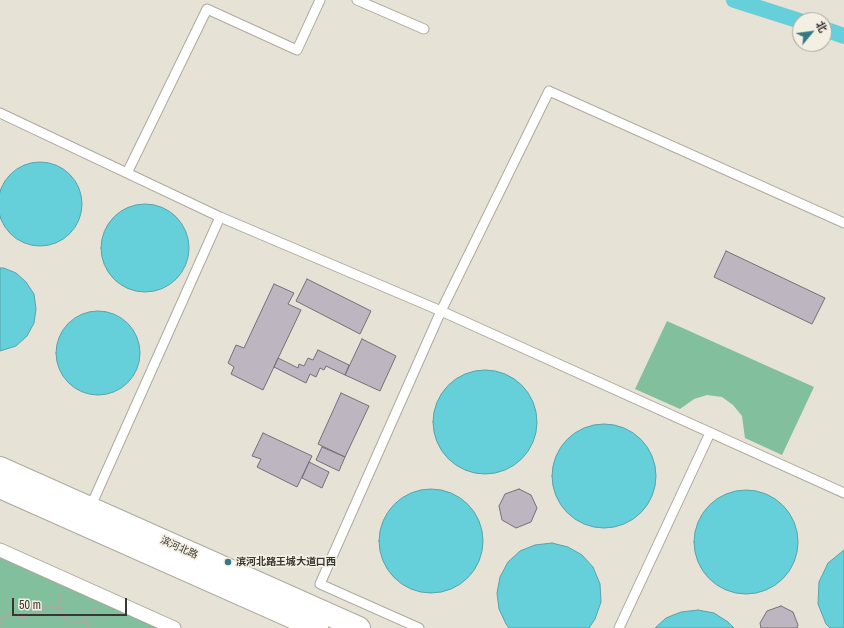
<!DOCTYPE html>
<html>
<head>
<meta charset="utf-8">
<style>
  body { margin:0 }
  #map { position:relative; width:844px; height:628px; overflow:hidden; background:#e7e2d6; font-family:"Archivo Narrow","Noto Sans SC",sans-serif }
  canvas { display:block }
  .north { position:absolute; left:792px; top:12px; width:40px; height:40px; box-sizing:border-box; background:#f4efe3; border:1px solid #a9a59c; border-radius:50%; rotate:61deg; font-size:11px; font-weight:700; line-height:16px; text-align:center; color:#393732 }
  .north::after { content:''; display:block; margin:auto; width:14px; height:18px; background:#337a85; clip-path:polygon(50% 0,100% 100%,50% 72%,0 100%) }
  .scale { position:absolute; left:12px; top:598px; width:115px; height:18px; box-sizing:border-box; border:2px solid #393732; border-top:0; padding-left:5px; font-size:12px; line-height:14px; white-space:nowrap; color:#393732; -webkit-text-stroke:3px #f4efe3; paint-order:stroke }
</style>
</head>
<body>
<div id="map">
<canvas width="844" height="628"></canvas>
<div class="north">北</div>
<div class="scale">50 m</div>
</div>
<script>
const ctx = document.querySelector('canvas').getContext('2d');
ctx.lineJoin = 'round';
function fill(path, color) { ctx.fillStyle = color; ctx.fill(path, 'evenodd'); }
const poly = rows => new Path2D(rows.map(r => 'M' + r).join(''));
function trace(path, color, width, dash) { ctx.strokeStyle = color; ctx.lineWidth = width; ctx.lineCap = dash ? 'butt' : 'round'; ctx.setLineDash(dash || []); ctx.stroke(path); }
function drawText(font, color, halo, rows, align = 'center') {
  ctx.font = font + ' "Archivo Narrow","Noto Sans SC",sans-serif'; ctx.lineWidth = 3.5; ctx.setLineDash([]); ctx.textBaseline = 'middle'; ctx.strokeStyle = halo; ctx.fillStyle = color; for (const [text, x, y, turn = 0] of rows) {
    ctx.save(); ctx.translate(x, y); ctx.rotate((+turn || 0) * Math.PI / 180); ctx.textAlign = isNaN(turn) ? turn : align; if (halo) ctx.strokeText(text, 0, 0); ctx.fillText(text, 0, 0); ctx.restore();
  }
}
fill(poly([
  [667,321,814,387,782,455,745,438,742,416,733,405,722,397,707,395,694,399,680,409,635,389],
  [0,550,174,628,0,628]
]), '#81bf9d');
const water = poly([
  '-2 204a42 42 0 1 1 84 0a42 42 0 1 1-84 0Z',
  '101 248a44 44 0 1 1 88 0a44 44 0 1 1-88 0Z',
  [0,268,4,268,16,273,26,282,34,294,36,309,34,323,27,336,16,346,0,351,0,268],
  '56 353a42 42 0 1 1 84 0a42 42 0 1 1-84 0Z',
  '433 422a52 52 0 1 1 104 0a52 52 0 1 1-104 0Z',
  '552 476a52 52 0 1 1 104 0a52 52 0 1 1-104 0Z',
  '379 541a52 52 0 1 1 104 0a52 52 0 1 1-104 0Z',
  '694 542a52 52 0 1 1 104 0a52 52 0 1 1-104 0Z',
  [552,543,568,547,582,555,593,567,600,584,601,602,595,619,589,628,509,628,506,624,499,609,497,593,500,577,508,562,520,551,535,545,552,543],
  [844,550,844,628,830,628,826,624,818,604,819,582,828,563,844,550],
  [698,610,714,613,728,622,734,628,655,628,666,618,681,612,698,610]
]);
fill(water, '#65d0da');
trace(water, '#58a2a8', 1);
trace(poly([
  [734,0,800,21],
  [824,29,844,36]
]), '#65d0da', 16);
const building = poly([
  [726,251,825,298,812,324,714,277,726,251],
  [307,279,371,311,360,334,296,301,307,279],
  [274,284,294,293,288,304,301,310,263,390,231,374,234,367,228,363,236,345,244,348,274,284],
  [362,339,396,356,380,391,345,375,362,339],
  [318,350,349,365,345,375,326,366,324,370,320,368,316,377,310,374,306,383,274,367,278,358,298,368,299,364,304,366,308,358,313,360,318,350],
  [341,393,369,406,345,457,318,444,341,393],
  [263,433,312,456,297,487,257,467,261,459,252,456,263,433],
  [322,447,345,457,339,471,316,460,322,447],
  [309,462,329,472,322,488,302,478,309,462],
  [519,489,531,495,537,508,531,522,516,528,502,520,499,506,505,494,519,489],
  [781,606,793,612,798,625,797,628,761,628,760,623,767,611,781,606]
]);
fill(building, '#bdb5bf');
trace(building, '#756e77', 1);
const service = poly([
  [357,0,424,29],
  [0,113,220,217,441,311,844,493],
  [127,173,207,9,297,50,320,0],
  [90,508,220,217],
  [419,628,320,584,441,311,549,91,844,223],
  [619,628,710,433]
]);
const pedestrian = poly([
  [0,550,174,628]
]);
const secondary = poly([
  [0,468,359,628],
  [0,487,317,628]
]);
trace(service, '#ada99e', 11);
trace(pedestrian, '#ada99e', 15);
trace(secondary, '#ada99e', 24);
trace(poly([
  [59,609,60,594,61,592],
  [0,619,10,614,23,618,37,611,50,606,59,609,69,623,86,621,88,628],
  [86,621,96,607],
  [0,622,1,628]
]), '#ada99f', 2.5, [4, 2]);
trace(service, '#fff', 9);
trace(pedestrian, '#fff', 13);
trace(secondary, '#fff', 22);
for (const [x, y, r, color] of [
  [228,562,4,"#337a85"]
]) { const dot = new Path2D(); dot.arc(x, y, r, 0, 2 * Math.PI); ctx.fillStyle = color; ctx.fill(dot); trace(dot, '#f4efe3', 1.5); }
drawText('10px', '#393732', '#f4efe3', [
  ["滨河北路",179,548,24]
]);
drawText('bold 10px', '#393732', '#f4efe3', [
  ["滨河北路王城大道口西",236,562]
], 'left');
</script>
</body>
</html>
